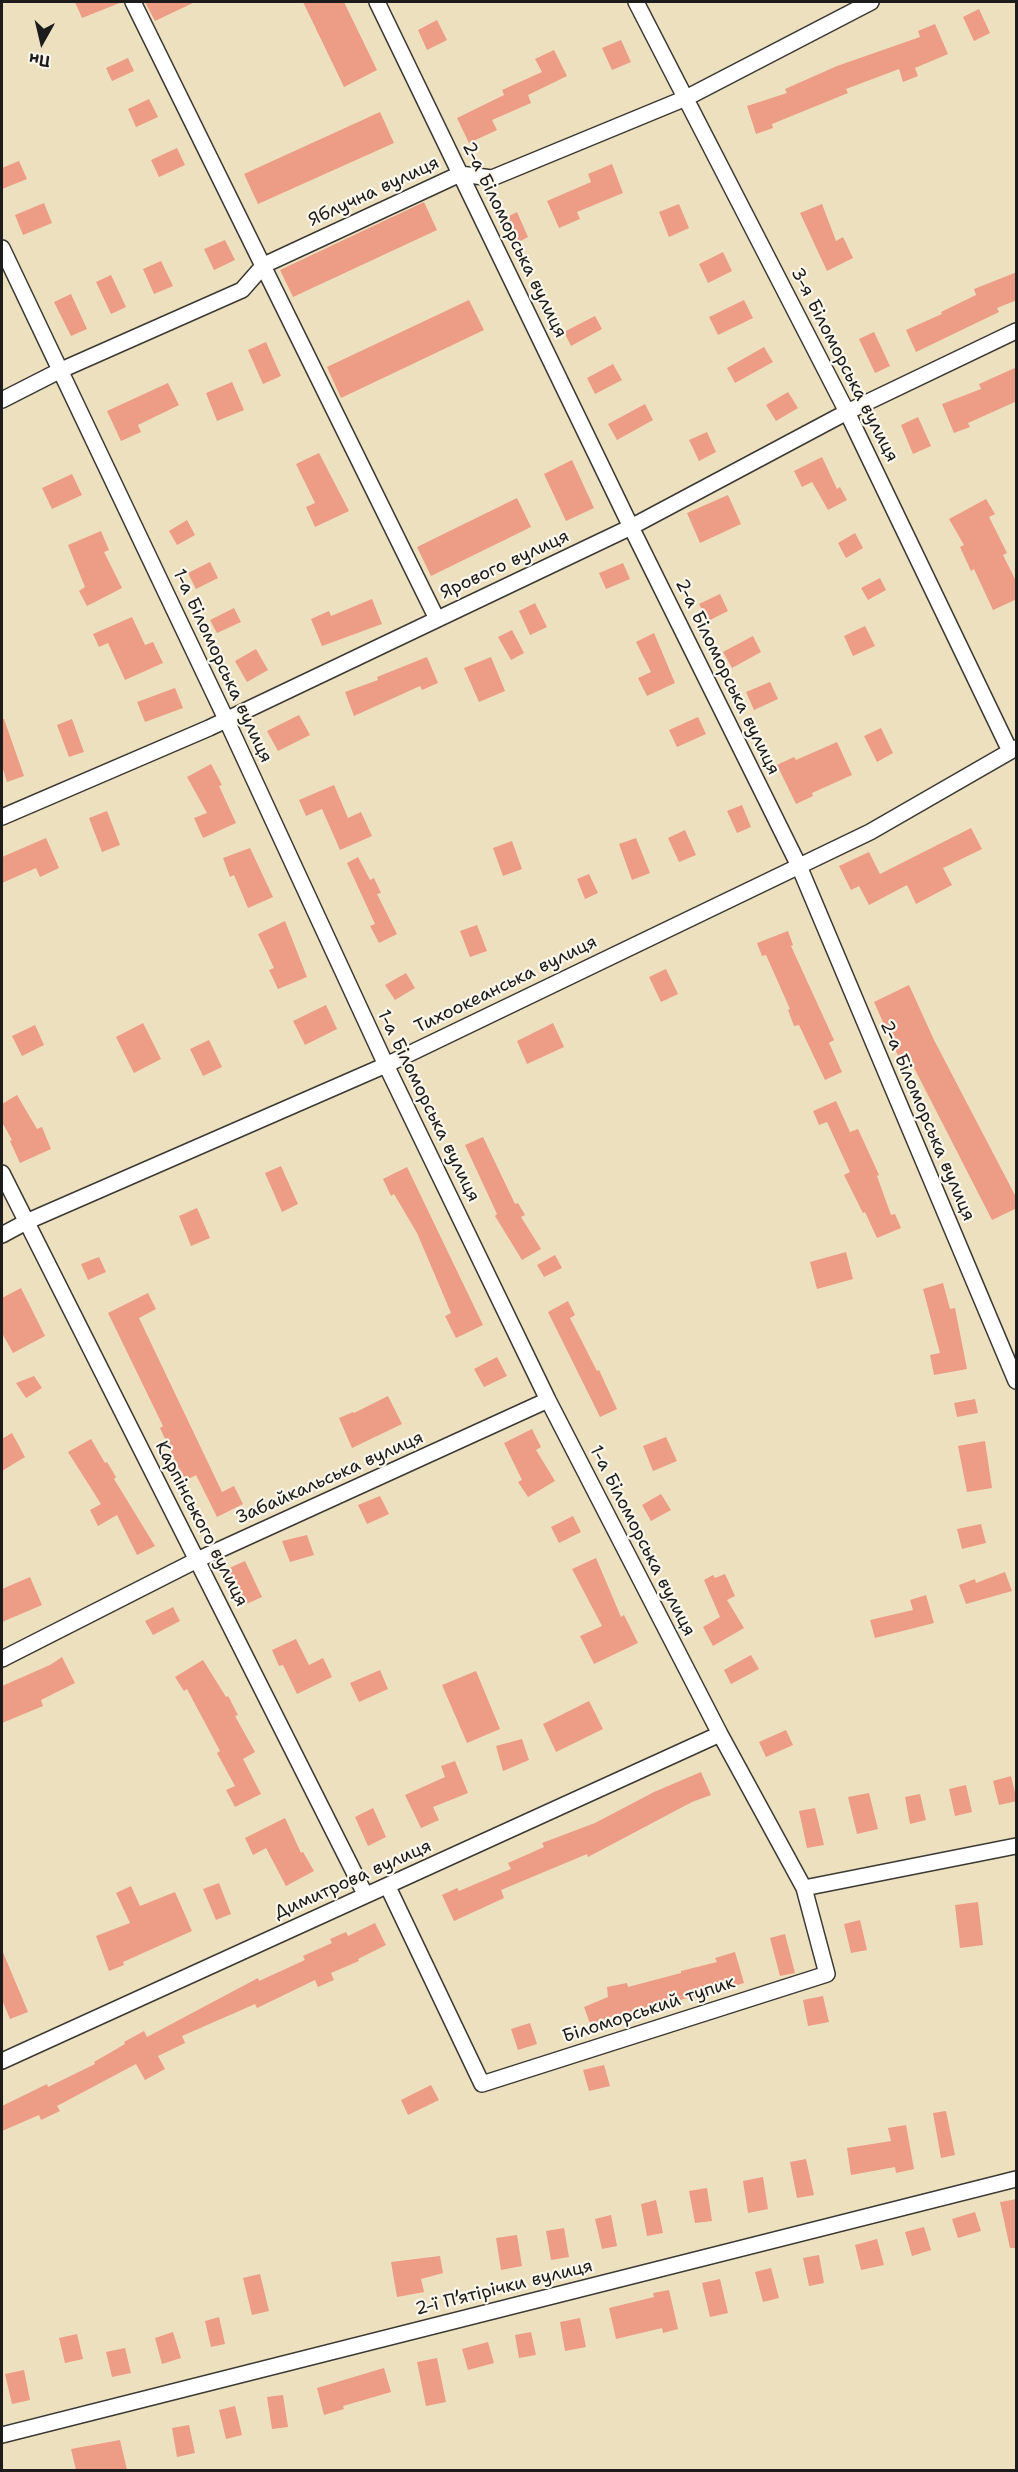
<!DOCTYPE html>
<html>
<head>
<meta charset="utf-8">
<style>
  body { margin:0 }
  #map { position:relative; width:1018px; height:2472px; overflow:hidden; background:#ede0bf; font-family:"Shantell Sans",sans-serif }
  canvas { display:block }
  .frame { position:absolute; inset:0; border:3px solid #1c1c1c; pointer-events:none }
  .north { position:absolute; left:12px; top:12px; width:60px; height:60px; -webkit-text-stroke:4px #fbf7ec; paint-order:stroke; rotate:188deg; font-size:16px; font-weight:700; line-height:24px; text-align:center; color:#1c1c1c }
  .north::after { content:''; display:block; margin:auto; width:21px; height:27px; background:#1c1c1c; clip-path:polygon(50% 0,100% 100%,50% 72%,0 100%) }
</style>
</head>
<body>
<div id="map">
<canvas width="1018" height="2472"></canvas>
<div class="frame"></div>
<div class="north">Пн</div>
</div>
<script>
const ctx = document.querySelector('canvas').getContext('2d');
ctx.lineJoin = 'round';
function fill(path, color) { ctx.fillStyle = color; ctx.fill(path, 'evenodd'); }
const poly = rows => new Path2D(rows.map(r => 'M' + r).join(''));
function trace(path, color, width, dash) { ctx.strokeStyle = color; ctx.lineWidth = width; ctx.lineCap = dash ? 'butt' : 'round'; ctx.setLineDash(dash || []); ctx.stroke(path); }
function drawText(font, color, halo, rows, align = 'center') {
  ctx.font = font + ' "Shantell Sans",sans-serif'; ctx.lineWidth = 4.5; ctx.setLineDash([]); ctx.textBaseline = 'middle'; ctx.strokeStyle = halo; ctx.fillStyle = color; for (const [text, x, y, turn = 0] of rows) {
    ctx.save(); ctx.translate(x, y); ctx.rotate((+turn || 0) * Math.PI / 180); ctx.textAlign = isNaN(turn) ? turn : align; if (halo) ctx.strokeText(text, 0, 0); ctx.fillText(text, 0, 0); ctx.restore();
  }
}
fill(poly([
  [75,2,122,2,82,18],
  [145,2,195,2,155,21],
  [303,2,344,2,377,70,344,87],
  [979,9,990,33,974,41,963,17],
  [437,20,447,40,427,50,418,30],
  [935,24,948,54,915,68,918,76,903,82,899,69,846,89,848,93,772,124,773,128,756,134,747,106,787,93,785,89,837,66,920,37,918,31],
  [621,40,631,62,612,70,602,48],
  [554,50,567,76,528,95,531,103,492,120,497,130,469,143,457,118,504,95,502,90,542,72,535,59],
  [128,58,134,71,112,81,106,68],
  [149,99,158,117,136,127,128,109],
  [380,112,394,143,258,204,244,174],
  [177,148,185,165,159,177,151,160],
  [19,161,27,179,2,189,2,168],
  [612,164,623,193,577,212,580,219,559,228,547,201,591,182,588,174],
  [424,202,437,230,293,297,280,270],
  [44,203,52,223,23,235,15,215],
  [679,204,689,228,669,237,659,212],
  [822,204,836,241,843,237,853,258,827,271,800,213],
  [517,212,528,237,513,245,501,220],
  [225,240,235,260,214,270,204,249],
  [723,252,732,271,708,283,699,264],
  [161,261,173,286,154,294,143,269],
  [1017,272,1017,300,997,308,999,312,916,352,906,330,942,314,941,312,976,295,974,289],
  [111,275,126,307,111,314,96,282],
  [71,294,87,329,71,336,54,302],
  [469,300,484,330,341,398,327,367],
  [744,300,753,318,718,335,709,317],
  [595,316,602,329,571,346,564,332],
  [874,332,890,366,875,373,859,339],
  [266,342,281,376,263,384,248,350],
  [764,347,773,362,735,383,727,368],
  [613,364,622,380,595,394,587,378],
  [1017,367,1017,401,968,423,970,427,954,433,942,404,981,389,979,384],
  [232,382,244,410,217,421,206,393],
  [168,383,179,405,138,425,141,432,121,441,107,411],
  [788,392,798,408,776,421,766,405],
  [645,404,653,420,617,440,608,424],
  [918,417,931,446,913,454,901,425],
  [707,432,716,452,699,461,689,440],
  [319,453,349,511,315,527,306,507,315,503,296,464],
  [822,457,837,489,840,487,847,500,828,510,812,482,802,487,794,471],
  [572,460,594,508,566,521,544,474],
  [72,474,82,495,52,509,42,488],
  [728,495,741,524,700,543,687,513],
  [517,498,531,527,431,576,417,547],
  [986,499,995,514,989,517,1007,553,1003,555,1017,583,1017,599,993,610,974,569,971,571,960,547,964,545,949,519],
  [187,520,195,535,177,545,169,531],
  [101,531,109,550,104,552,122,588,87,606,79,591,85,587,68,545],
  [855,533,863,548,846,558,838,543],
  [210,562,218,578,196,589,188,573],
  [623,563,630,579,606,589,599,573],
  [880,578,886,590,868,600,861,588],
  [720,594,728,611,708,621,699,604],
  [372,599,382,624,322,646,311,619,329,611,331,616],
  [535,603,547,627,530,635,519,611],
  [234,608,241,622,217,633,210,620],
  [132,617,145,645,153,642,163,663,125,680,108,643,99,647,93,634],
  [865,626,875,646,853,656,844,636],
  [512,630,524,653,511,660,498,637],
  [654,633,675,683,647,696,638,678,651,672,636,642],
  [753,636,761,652,732,668,723,652],
  [256,649,268,670,247,682,235,661],
  [427,657,438,683,422,690,420,686,354,716,345,692,378,680,377,677],
  [491,657,505,691,479,702,464,668],
  [770,682,778,699,754,710,746,692],
  [175,688,183,708,145,722,137,702],
  [299,715,310,735,278,751,267,731],
  [698,717,706,734,677,747,669,730],
  [2,719,4,719,24,776,7,782,2,766],
  [72,719,84,752,69,757,57,725],
  [881,728,893,753,877,762,864,736],
  [837,742,852,775,812,793,813,796,796,804,777,765,794,757,796,760],
  [211,764,222,785,219,786,236,823,203,838,194,818,207,813,187,777],
  [334,785,348,818,361,812,372,836,340,850,322,809,306,816,299,800],
  [742,805,751,827,737,833,727,811],
  [107,811,120,845,102,852,89,818],
  [971,828,982,849,943,868,952,885,916,904,907,885,869,905,859,886,851,890,839,866,869,852,880,874],
  [685,830,696,855,679,862,668,838],
  [46,838,59,868,40,877,36,868,2,883,2,857],
  [636,838,650,873,632,880,619,844],
  [512,841,522,869,503,876,493,848],
  [250,848,273,897,248,908,234,875,230,877,223,858],
  [358,857,370,880,374,878,381,893,377,894,397,934,379,943,370,926,375,924,347,863],
  [589,874,598,893,585,899,577,879],
  [285,921,307,977,278,989,269,970,274,968,258,934],
  [477,925,487,951,470,957,460,931],
  [788,931,793,945,791,946,834,1040,829,1043,842,1072,825,1080,799,1025,794,1026,788,1010,790,1009,766,955,762,956,757,943],
  [666,969,678,994,661,1002,649,977],
  [406,973,415,988,395,1000,385,985],
  [909,985,934,1040,1017,1199,1017,1208,992,1220,907,1054,899,1058,874,1002],
  [326,1005,337,1029,305,1045,293,1021],
  [143,1023,161,1059,134,1073,116,1037],
  [553,1023,564,1047,527,1064,517,1041],
  [35,1025,44,1045,22,1056,12,1036],
  [209,1040,222,1067,203,1076,190,1049],
  [17,1095,37,1129,42,1127,51,1149,20,1163,10,1141,12,1140,2,1122,2,1104],
  [836,1101,850,1132,858,1129,879,1175,877,1176,891,1215,895,1214,901,1228,877,1238,865,1212,863,1213,844,1175,850,1172,827,1122,819,1125,813,1111],
  [483,1137,515,1204,518,1203,525,1215,521,1217,541,1249,522,1260,495,1216,497,1214,465,1145],
  [281,1166,298,1204,282,1212,265,1173],
  [407,1167,483,1325,456,1338,445,1316,451,1313,417,1233,394,1194,391,1196,383,1179],
  [197,1208,210,1238,191,1246,179,1216],
  [846,1252,853,1279,817,1289,810,1262],
  [555,1255,562,1268,544,1277,537,1265],
  [99,1257,106,1272,88,1280,81,1264],
  [943,1283,950,1309,955,1308,967,1369,934,1375,930,1355,940,1353,923,1289],
  [21,1288,45,1336,13,1353,2,1333,2,1298],
  [148,1293,156,1309,139,1318,222,1492,234,1486,243,1504,217,1517,196,1475,185,1481,160,1428,163,1426,108,1313],
  [568,1301,575,1315,570,1318,597,1371,599,1370,617,1409,600,1417,548,1312],
  [497,1357,507,1376,484,1387,474,1369],
  [34,1376,42,1388,26,1398,16,1383],
  [388,1396,402,1424,352,1448,339,1418,353,1412,354,1413],
  [975,1399,978,1413,957,1417,954,1403],
  [532,1429,541,1447,536,1450,555,1481,528,1497,518,1482,522,1480,504,1443],
  [12,1433,25,1457,2,1471,2,1439],
  [666,1437,677,1461,653,1471,643,1446],
  [91,1439,105,1463,107,1462,116,1477,114,1479,155,1546,137,1555,117,1515,98,1526,90,1510,101,1504,68,1452],
  [985,1441,992,1488,967,1492,958,1446],
  [661,1494,671,1510,651,1521,642,1505],
  [380,1496,389,1514,367,1524,358,1505],
  [573,1516,581,1532,559,1543,551,1527],
  [981,1524,986,1543,962,1549,957,1529],
  [307,1535,314,1555,290,1562,282,1541],
  [596,1558,621,1617,624,1615,638,1643,594,1664,580,1636,602,1626,572,1569],
  [245,1561,262,1597,244,1605,227,1569],
  [1005,1572,1012,1591,966,1604,959,1585,975,1579,976,1583],
  [725,1574,735,1596,727,1600,744,1628,713,1646,703,1627,720,1617,704,1580,713,1575,715,1578],
  [30,1577,42,1605,2,1622,2,1589],
  [926,1595,934,1623,875,1638,870,1620,913,1610,910,1600],
  [173,1607,180,1621,153,1635,145,1621],
  [296,1639,309,1665,323,1658,332,1677,297,1694,283,1665,279,1666,272,1650],
  [751,1655,759,1669,731,1684,724,1670],
  [62,1657,75,1683,41,1700,43,1706,2,1723,2,1686,50,1665],
  [203,1660,226,1697,228,1696,238,1715,235,1716,255,1752,243,1759,261,1794,235,1807,226,1790,235,1786,217,1753,220,1751,187,1689,184,1691,175,1677],
  [380,1670,388,1689,359,1702,350,1683],
  [476,1671,500,1729,467,1743,442,1685],
  [589,1701,603,1729,556,1752,543,1724],
  [786,1730,793,1745,766,1757,759,1742],
  [522,1739,529,1760,503,1771,496,1746],
  [455,1761,468,1793,433,1807,439,1820,421,1828,405,1795,445,1777,441,1766],
  [701,1772,711,1795,692,1802,588,1857,587,1854,501,1890,504,1898,454,1921,442,1895,457,1888,459,1891,511,1869,508,1863,544,1847,542,1843,595,1823,654,1792],
  [1011,1776,1017,1801,999,1805,993,1781],
  [966,1785,972,1812,955,1816,949,1789],
  [869,1793,878,1829,857,1834,848,1797],
  [920,1794,926,1820,910,1824,905,1797],
  [373,1808,386,1837,368,1846,355,1817],
  [815,1808,824,1845,807,1848,799,1811],
  [285,1818,301,1853,303,1852,314,1871,286,1886,266,1848,253,1855,245,1838],
  [219,1883,231,1914,216,1920,203,1889],
  [131,1886,140,1906,175,1892,192,1931,123,1962,124,1965,109,1971,96,1936,130,1923,116,1893],
  [978,1902,983,1945,960,1948,955,1905],
  [860,1920,867,1950,851,1953,844,1924],
  [375,1923,386,1945,358,1959,359,1961,331,1973,334,1980,318,1987,315,1980,257,2008,255,2004,182,2036,185,2043,158,2056,165,2069,145,2080,136,2064,57,2106,60,2111,41,2120,39,2115,2,2131,2,2106,47,2084,48,2087,95,2064,94,2062,125,2044,124,2042,144,2031,147,2037,258,1978,259,1981,305,1960,303,1956,332,1943,330,1939,346,1932,348,1936],
  [785,1934,795,1973,780,1976,770,1938],
  [2,1950,28,2012,10,2019,2,2000],
  [735,1952,744,1983,689,2000,688,1998,607,2018,609,2022,592,2029,584,2007,608,1997,607,1987,627,1983,628,1987,681,1973,681,1971,717,1962,715,1958],
  [823,1996,829,2022,808,2026,803,2000],
  [530,2023,537,2044,518,2050,511,2029],
  [604,2065,610,2086,589,2091,583,2070],
  [431,2085,439,2100,408,2115,401,2100],
  [946,2111,955,2155,941,2158,933,2113],
  [906,2125,914,2169,896,2173,895,2167,851,2175,847,2148,891,2141,888,2128],
  [806,2159,814,2195,797,2198,790,2162],
  [763,2177,768,2209,748,2213,743,2181],
  [707,2188,712,2221,695,2223,689,2191],
  [1017,2199,1017,2248,1010,2248,1000,2202],
  [656,2200,663,2233,647,2236,641,2204],
  [975,2212,981,2231,958,2238,952,2219],
  [611,2215,617,2246,602,2249,595,2219],
  [924,2227,931,2250,912,2256,905,2232],
  [564,2228,569,2257,551,2260,546,2231],
  [517,2235,522,2266,501,2270,496,2238],
  [877,2239,884,2265,861,2270,855,2245],
  [819,2255,824,2283,809,2286,803,2258],
  [440,2256,443,2273,421,2279,424,2292,397,2297,391,2262],
  [771,2268,779,2298,763,2302,755,2272],
  [260,2274,269,2311,252,2315,243,2278],
  [720,2279,728,2313,710,2317,702,2283],
  [669,2290,678,2329,663,2333,662,2328,616,2339,609,2308,654,2297,653,2293],
  [219,2317,225,2344,211,2347,205,2321],
  [580,2318,586,2347,565,2351,560,2322],
  [173,2332,181,2358,162,2364,155,2338],
  [531,2332,536,2355,519,2358,515,2335],
  [77,2334,83,2359,65,2363,59,2338],
  [488,2342,494,2363,468,2370,462,2349],
  [125,2348,131,2373,112,2377,106,2352],
  [437,2358,446,2402,426,2406,417,2362],
  [384,2368,391,2392,343,2406,344,2409,324,2415,317,2388],
  [24,2370,30,2400,12,2404,5,2374],
  [283,2395,288,2427,272,2429,267,2397],
  [235,2406,242,2435,226,2439,219,2410],
  [189,2425,195,2453,177,2457,172,2428],
  [120,2440,127,2470,76,2470,71,2449]
]), '#ed9c85');
const street = poly([
  [133,2,437,619],
  [377,2,631,527,799,866,1016,1381],
  [636,2,847,412,1010,751],
  [2,248,226,719,386,1065,548,1400,720,1734,804,1888,827,1974,482,2084,388,1887],
  [2,400,59,371,242,290,264,265,460,174,492,178,686,98,871,2],
  [2,817,209,728,631,527,847,412,1016,331],
  [2,1173,365,1894],
  [2,1235,26,1222,386,1065,870,832,1016,748],
  [2,1659,197,1560,548,1400],
  [804,1888,1016,1846],
  [2,2061,720,1734],
  [2,2435,1016,2179]
]);
trace(street, '#3b3934', 18);
trace(street, '#fff', 15);
drawText('18px', '#1c1c1c', '#fbf7ec', [
  ["Яблучна вулиця",374,192,-25],
  ["2-а Біломорська вулиця",514,240,64],
  ["3-я Біломорська вулиця",844,365,63],
  ["Ярового вулиця",505,565,-25],
  ["1-а Біломорська вулиця",222,666,65],
  ["2-а Біломорська вулиця",727,677,64],
  ["Тихоокеанська вулиця",506,985,-26],
  ["1-а Біломорська вулиця",428,1106,64],
  ["2-а Біломорська вулиця",927,1121,67],
  ["Забайкальська вулиця",330,1478,-24],
  ["Карпінського вулиця",201,1524,63],
  ["1-а Біломорська вулиця",642,1541,63],
  ["Димитрова вулиця",353,1880,-24],
  ["Біломорський тупик",649,2010,-18],
  ["2-ї П’ятірічки вулиця",504,2288,-14]
]);
</script>
</body>
</html>
